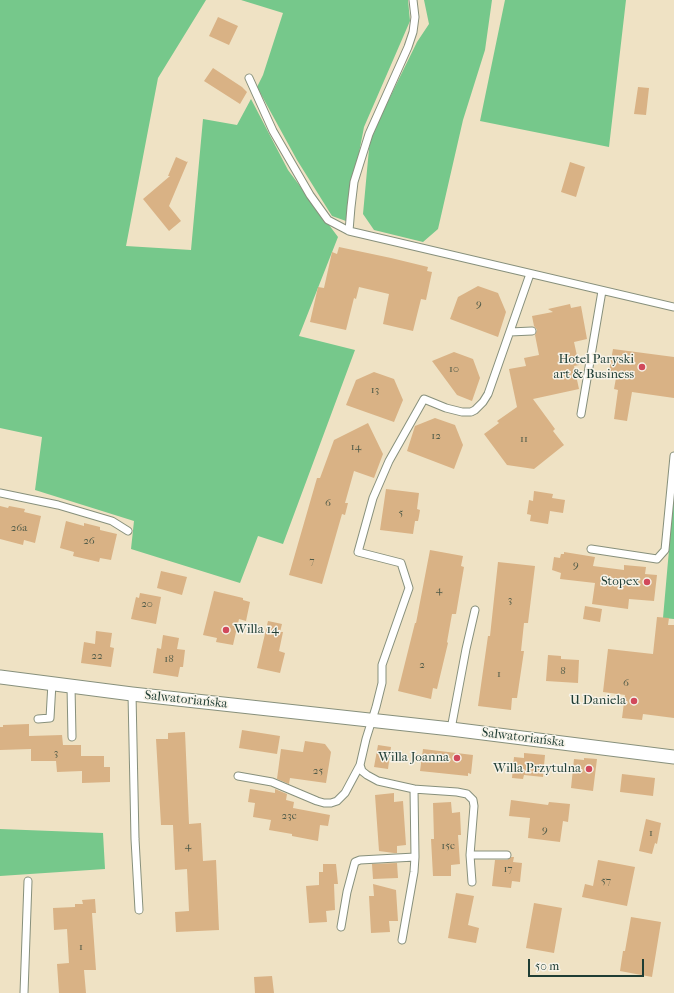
<!DOCTYPE html>
<html>
<head>
<meta charset="utf-8">
<style>
  body { margin:0 }
  #map { position:relative; width:674px; height:993px; overflow:hidden; background:#efe2c4; font-family:"IM FELL French Canon",serif }
  canvas { display:block }
  .scale { position:absolute; left:528px; top:959px; width:116px; height:18px; box-sizing:border-box; border:2px solid #1f3d34; border-top:0; padding-left:5px; font-size:12px; line-height:14px; white-space:nowrap; color:#1f3d34; -webkit-text-stroke:3px #f7f3e8; paint-order:stroke }
</style>
</head>
<body>
<div id="map">
<canvas width="674" height="993"></canvas>
<div class="scale">50 m</div>
</div>
<script>
const ctx = document.querySelector('canvas').getContext('2d');
ctx.lineJoin = 'round';
function fill(path, color) { ctx.fillStyle = color; ctx.fill(path, 'evenodd'); }
const poly = rows => new Path2D(rows.map(r => 'M' + r).join(''));
function trace(path, color, width, dash) { ctx.strokeStyle = color; ctx.lineWidth = width; ctx.lineCap = dash ? 'butt' : 'round'; ctx.setLineDash(dash || []); ctx.stroke(path); }
function drawText(font, color, halo, rows, align = 'center') {
  ctx.font = font + ' "IM FELL French Canon",serif'; ctx.lineWidth = 3; ctx.setLineDash([]); ctx.textBaseline = 'middle'; ctx.strokeStyle = halo; ctx.fillStyle = color; for (const [text, x, y, turn = 0] of rows) {
    ctx.save(); ctx.translate(x, y); ctx.rotate((+turn || 0) * Math.PI / 180); ctx.textAlign = isNaN(turn) ? turn : align; if (halo) ctx.strokeText(text, 0, 0); ctx.fillText(text, 0, 0); ctx.restore();
  }
}
fill(poly([
  [0,0,206,0,158,78,126,246,191,250,203,119,237,125,251,99,288,170,338,237,299,336,355,350,283,544,258,536,240,583,131,549,134,521,35,490,42,437,0,428],
  [241,0,408,0,410,21,364,127,346,221,332,216,297,160,257,87,263,75,283,13],
  [424,0,492,0,485,50,463,120,438,229,423,242,374,230,363,214,370,138,417,42,429,24],
  [505,0,626,0,609,147,480,121],
  [674,493,674,619,663,618],
  [0,829,103,833,105,869,0,876]
]), '#76c88b');
fill(poly([
  [218,17,238,26,229,45,209,36],
  [213,68,242,87,247,92,240,104,204,81],
  [638,87,649,88,646,115,634,114],
  [176,157,187,162,188,161,169,206,181,221,169,231,143,199,170,176,168,176],
  [570,162,585,167,576,197,561,192],
  [339,247,391,258,428,267,427,271,432,272,426,300,421,299,413,331,383,324,389,294,359,287,356,299,354,298,346,330,310,322,318,287,324,288,332,252,337,254],
  [478,286,498,293,506,312,498,337,450,319,458,297],
  [570,304,571,308,581,306,587,339,574,342,579,365,574,366,579,389,533,399,555,429,553,431,564,445,534,469,507,465,484,434,499,423,497,421,517,407,509,369,526,366,524,358,539,355,535,335,537,330,534,326,532,316,553,312,548,309],
  [613,349,674,357,674,398,632,392,627,421,614,419,618,390,614,389,616,378,608,377],
  [454,352,473,359,480,378,472,401,457,395,432,361],
  [374,372,394,379,403,400,394,422,346,405,356,380],
  [435,418,455,425,463,445,454,469,407,451,415,426],
  [368,423,383,454,374,478,354,471,345,503,348,503,345,515,342,514,322,584,289,575,317,478,320,478,334,440],
  [386,489,419,493,417,509,420,510,419,516,418,521,415,521,413,534,380,530],
  [534,491,553,494,552,498,565,500,563,513,550,511,548,524,530,521,531,515,527,514,529,500,533,501],
  [0,506,8,508,9,506,25,509,24,512,41,516,35,543,24,540,23,545,0,539],
  [66,521,84,526,84,523,100,527,100,530,117,534,111,560,100,558,99,562,73,556,74,552,60,548],
  [430,550,463,556,461,566,464,567,456,614,452,614,447,642,448,643,437,689,433,688,431,699,398,691,415,623,416,623],
  [564,552,595,557,593,566,624,570,624,565,646,567,645,574,657,575,654,601,629,599,628,609,592,604,595,583,560,579,561,573,552,570,554,557,560,558,561,554,564,554],
  [498,562,535,566,528,623,524,623,521,651,524,651,517,698,512,698,511,710,478,706,488,636,490,636],
  [161,571,187,577,182,595,157,588],
  [214,591,243,598,243,600,250,602,246,621,239,619,233,645,216,642,217,638,203,635],
  [140,593,161,597,156,624,131,619,136,597,139,598],
  [585,606,602,609,600,622,583,619],
  [657,617,669,618,668,625,674,625,674,718,643,714,642,720,622,718,625,695,603,692,608,649,653,654],
  [268,621,282,624,280,632,283,632,279,651,285,653,280,673,257,668],
  [96,631,112,633,110,647,114,648,111,667,81,663,84,642,95,644],
  [163,635,179,638,177,649,185,650,183,667,180,667,178,677,153,673,157,648,161,649],
  [548,655,561,656,561,659,579,660,578,683,546,681],
  [29,724,29,736,62,735,63,745,81,745,81,756,104,756,104,767,110,767,110,782,82,783,82,771,57,772,56,761,31,761,31,749,0,750,0,727,3,727,3,725],
  [242,730,280,736,277,754,239,748],
  [185,732,189,824,201,823,203,861,216,860,219,930,176,932,175,912,189,911,187,869,175,870,173,825,161,825,156,739,168,739,168,733],
  [305,741,325,744,331,752,326,783,290,778,289,784,277,779,281,749,303,752],
  [378,745,391,747,388,769,374,767],
  [423,749,473,755,471,774,468,773,468,776,420,771],
  [524,753,545,755,543,777,524,775,523,779,512,778,514,757,524,758],
  [584,758,597,759,593,791,571,788,574,759,584,760],
  [622,774,655,778,653,796,620,792],
  [250,789,275,793,275,789,287,794,286,800,294,802,293,808,330,815,328,826,320,825,318,841,292,836,292,834,269,830,271,820,253,817,255,803,248,802],
  [394,793,394,802,403,801,406,845,397,846,397,853,394,853,379,851,375,795],
  [511,800,548,805,549,802,570,804,568,822,563,821,560,842,528,838,530,818,509,816],
  [451,802,452,813,460,812,461,835,458,835,460,864,451,865,451,876,433,876,431,839,434,839,433,803],
  [646,819,661,823,657,844,655,843,652,854,639,851],
  [511,857,514,857,513,862,522,863,520,882,512,881,511,888,492,886,495,860,507,860],
  [598,860,635,867,627,906,582,897,585,884,593,886],
  [397,863,398,878,373,879,372,864],
  [323,864,336,864,338,884,334,884,335,910,326,911,327,922,309,923,306,886,319,885,319,872,323,872],
  [373,884,396,890,398,921,389,921,390,932,371,933,369,896,374,896],
  [456,893,474,896,468,925,479,928,476,943,448,938],
  [95,899,96,913,92,913,96,970,84,970,86,993,59,993,57,964,69,963,67,929,54,930,53,908,75,907,75,904,83,904,82,900],
  [534,903,562,908,554,953,526,948],
  [631,917,661,922,652,977,620,971,623,951,625,951],
  [272,976,274,993,255,993,254,977]
]), '#d9b285');
const service = poly([
  [249,78,273,131,310,195,328,220,349,231,674,307],
  [349,231,351,207,354,182,369,134,408,47,413,32,415,17,413,0],
  [510,332,532,331],
  [581,414,602,291],
  [0,493,58,505,112,521,128,531],
  [591,549,657,559,665,550,674,456],
  [71,686,72,737],
  [132,694,135,839,139,910],
  [38,719,50,718,52,683],
  [451,729,466,649,475,610],
  [238,776,272,782,317,801,324,803,331,803,337,801,345,793,360,765],
  [413,789,457,792,467,794,473,800,474,806,470,855,472,882],
  [470,855,507,855],
  [341,927,347,892,355,862,360,860,415,857,414,789,378,781,367,775,362,771,360,765,366,739,376,707,382,683,382,665,409,588,401,563,358,552,373,498,389,461,424,399,446,408,462,412,471,412,475,410,483,402,488,394,530,274],
  [402,940,414,872,415,857],
  [24,993,28,881]
]);
const minor = poly([
  [0,677,132,694,451,729,674,757]
]);
trace(service, '#87907c', 9);
trace(minor, '#87907c', 15);
trace(service, '#fff', 7);
trace(minor, '#fff', 13);
for (const [x, y, r, color] of [
  [642,367,4,"#d1495b"],
  [647,582,4,"#d1495b"],
  [226,630,4,"#d1495b"],
  [634,701,4,"#d1495b"],
  [457,758,4,"#d1495b"],
  [589,769,4,"#d1495b"]
]) { const dot = new Path2D(); dot.arc(x, y, r, 0, 2 * Math.PI); ctx.fillStyle = color; ctx.fill(dot); trace(dot, '#f7f3e8', 1.5); }
drawText('11px', '#4e5a48', null, [
  ["9",479,304],
  ["10",454,369],
  ["13",375,390],
  ["12",436,436],
  ["11",524,439],
  ["14",356,447],
  ["6",328,503],
  ["5",401,513],
  ["26a",19,528],
  ["26",89,541],
  ["7",312,561],
  ["9",576,565],
  ["4",439,590],
  ["3",510,600],
  ["20",147,604],
  ["22",97,656],
  ["18",169,659],
  ["2",422,665],
  ["8",563,671],
  ["1",499,674],
  ["6",626,683],
  ["3",56,753],
  ["25",318,771],
  ["23c",289,816],
  ["9",545,830],
  ["1",651,833],
  ["4",188,846],
  ["15c",448,846],
  ["17",508,869],
  ["57",606,881],
  ["1",81,947]
]);
drawText('13px', '#1f3d34', '#f7f3e8', [
  ["Hotel Paryski",634,360],
  ["art & Business",634,375],
  ["Stopex",639,582],
  ["Willa 14",234,630,"left"],
  ["U Daniela",626,701],
  ["Willa Joanna",449,758],
  ["Willa Przytulna",581,769]
], 'right');
drawText('13px', '#1f3d34', '#f7f3e8', [
  ["Salwatoriańska",186,700,6],
  ["Salwatoriańska",523,738,7]
]);
</script>
</body>
</html>
